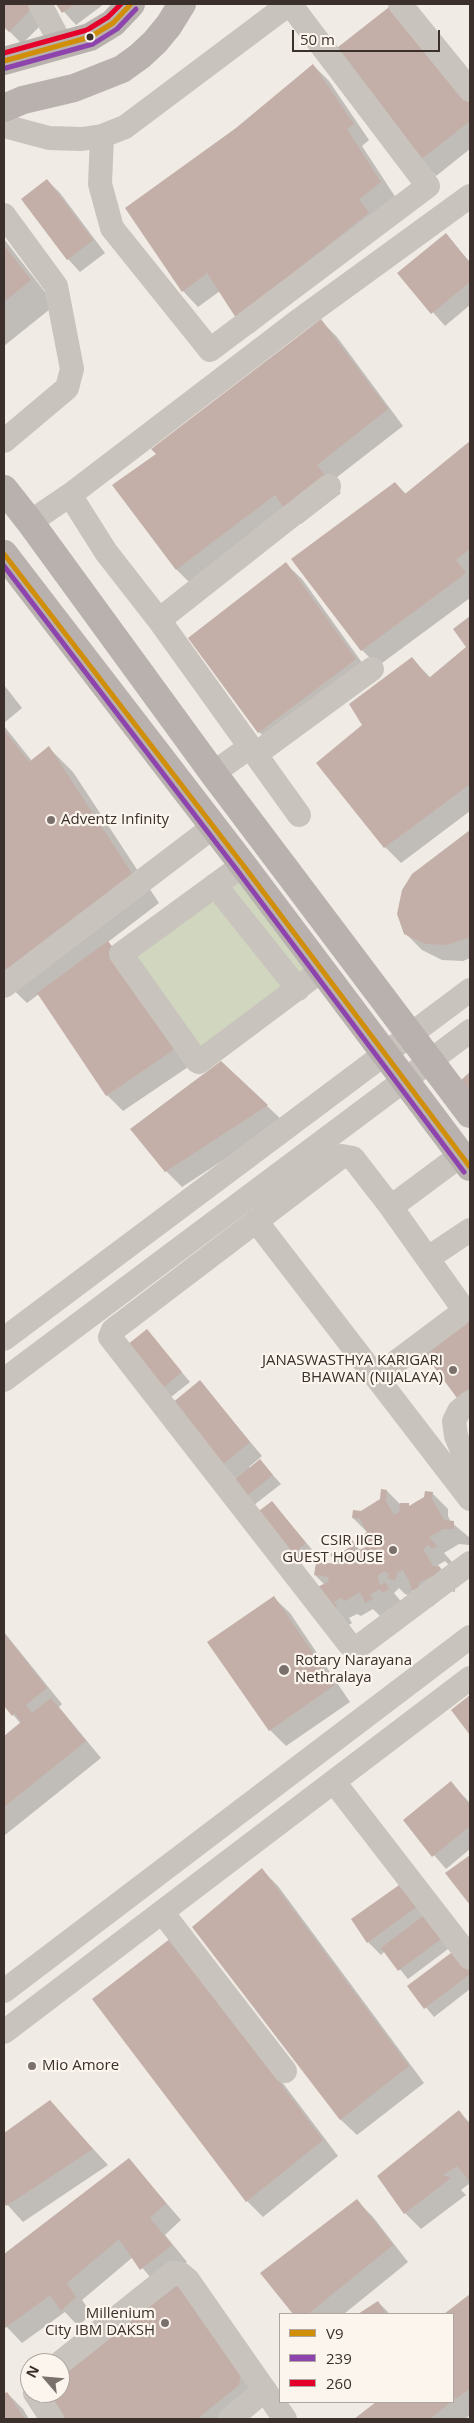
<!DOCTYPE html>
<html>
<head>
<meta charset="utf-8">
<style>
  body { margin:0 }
  #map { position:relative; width:474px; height:2423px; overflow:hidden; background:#f0ebe5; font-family:"Open Sans",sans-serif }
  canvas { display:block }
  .frame { position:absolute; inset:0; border:5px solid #3b302b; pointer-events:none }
  .legend { position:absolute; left:279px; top:2313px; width:175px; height:90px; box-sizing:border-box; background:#fbf5ee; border:1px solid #aea6a0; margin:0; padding:6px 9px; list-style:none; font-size:15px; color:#3b302b }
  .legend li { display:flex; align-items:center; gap:10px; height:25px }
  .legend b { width:25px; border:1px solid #aea6a0 }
  .north { position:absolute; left:20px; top:2353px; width:50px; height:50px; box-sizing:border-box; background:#fbf5ee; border:1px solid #aea6a0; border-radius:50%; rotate:297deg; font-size:14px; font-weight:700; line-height:20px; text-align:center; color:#3b302b }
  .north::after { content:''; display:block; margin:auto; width:18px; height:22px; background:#7a716c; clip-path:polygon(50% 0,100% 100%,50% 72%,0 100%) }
  .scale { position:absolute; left:292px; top:30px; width:148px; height:22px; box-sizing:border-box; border:2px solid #3b302b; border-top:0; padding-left:6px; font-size:15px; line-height:18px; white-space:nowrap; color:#3b302b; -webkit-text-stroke:4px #fbf5ee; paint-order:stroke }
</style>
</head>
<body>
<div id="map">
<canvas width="474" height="2423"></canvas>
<div class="frame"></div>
<ul class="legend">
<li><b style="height:6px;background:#d18e09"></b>V9</li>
<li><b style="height:6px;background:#8e44ad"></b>239</li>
<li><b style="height:6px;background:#e4002b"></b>260</li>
</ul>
<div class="north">N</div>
<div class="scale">50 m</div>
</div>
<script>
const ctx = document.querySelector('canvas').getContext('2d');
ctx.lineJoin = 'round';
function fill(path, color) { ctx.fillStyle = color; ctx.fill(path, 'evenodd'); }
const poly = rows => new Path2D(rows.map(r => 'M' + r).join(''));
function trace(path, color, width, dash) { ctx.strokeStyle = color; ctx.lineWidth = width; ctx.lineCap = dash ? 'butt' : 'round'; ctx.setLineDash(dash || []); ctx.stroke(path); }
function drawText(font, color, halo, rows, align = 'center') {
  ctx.font = font + ' "Open Sans",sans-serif'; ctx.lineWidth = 4.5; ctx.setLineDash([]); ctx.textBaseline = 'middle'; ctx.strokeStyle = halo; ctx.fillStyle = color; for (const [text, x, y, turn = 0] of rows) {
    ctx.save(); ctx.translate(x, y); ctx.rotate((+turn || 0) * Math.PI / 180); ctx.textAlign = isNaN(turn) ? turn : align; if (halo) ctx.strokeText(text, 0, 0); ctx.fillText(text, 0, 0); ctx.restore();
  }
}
fill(poly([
  [235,875,307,974,201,1057,130,960]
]), '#d1d6bf');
fill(poly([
  [4,4,30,4,46,20,22,44,4,26],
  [57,4,104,4,76,25],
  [313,65,329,81,369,140,362,146,396,198,384,229,253,333,237,317,220,291,198,307,183,291,237,129],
  [470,100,470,149,436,176,420,160],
  [47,180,60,193,105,253,80,272,68,259],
  [446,235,470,262,470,305,445,326,399,273],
  [4,239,55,305,4,346],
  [321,321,337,337,403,426,332,481,341,493,301,524,289,512,193,586,177,570,114,485,158,454],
  [470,443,470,598,378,666,362,650,395,483,406,494],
  [286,564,302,579,371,675,275,748,259,732],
  [470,618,470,811,401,863,385,847,364,725,412,659,431,678,468,647,455,630],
  [4,685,22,708,4,723],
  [4,726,32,761,49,748,73,772,159,903,108,942,123,958,197,1061,123,1111,107,1095,39,994,27,1003,4,981],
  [470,831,470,958,463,961,442,960,422,950,405,933,413,874],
  [221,1063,283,1121,182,1187,166,1171],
  [470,1317,470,1410,424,1352],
  [147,1331,190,1382,171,1397,163,1388],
  [200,1382,262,1456,249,1467,250,1468,260,1461,281,1484,254,1505,236,1479,222,1465],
  [387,1491,400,1504,410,1507,432,1493,448,1509,448,1516,451,1522,470,1538,469,1545,459,1544,444,1553,452,1562,449,1565,445,1561,438,1565,455,1584,455,1592,449,1591,435,1599,434,1606,428,1605,413,1590,411,1596,405,1594,399,1588,394,1593,404,1605,396,1605,386,1611,388,1615,382,1618,373,1609,361,1616,357,1614,349,1618,352,1623,347,1626,331,1610,325,1585,315,1575,340,1565,335,1560,351,1548,352,1541,361,1551,371,1546,368,1533,353,1518,381,1499],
  [272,1502,314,1552,299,1564,290,1556],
  [274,1598,290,1613,350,1702,286,1746,270,1730],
  [4,1632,62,1704,59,1707,101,1758,5,1835,4,1738,21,1724,4,1704],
  [451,1783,470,1803,470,1849,446,1869,404,1820],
  [262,1870,278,1886,424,2083,357,2135,341,2120,194,1927],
  [401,1884,452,1946,408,1979,385,1951,381,1955,368,1942],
  [186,1955,338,2156,263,2217,247,2201,94,1999],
  [470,1969,470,1989,434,2017,409,1987],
  [50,2102,108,2165,23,2222,4,2201,4,2134],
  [459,2112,470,2123,470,2183,461,2190,466,2195,421,2229,405,2213],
  [129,2160,181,2220,165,2235,187,2262,157,2285,133,2257,82,2300,92,2314,78,2326,65,2312,22,2343,4,2324,4,2255],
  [357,2201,373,2217,408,2262,344,2314,295,2314,262,2273],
  [176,2280,257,2385,233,2419,62,2419,60,2393],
  [470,2295,470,2415,465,2419,356,2419,378,2402,453,2402,453,2314,446,2314],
  [378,2302,390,2314,360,2314],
  [7,2393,23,2409,29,2419,4,2419,4,2395]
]), '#0003');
fill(poly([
  [4,4,32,4,34,6,9,32,4,27],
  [56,4,75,4,62,13],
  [393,4,470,102,470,121,419,161,333,51],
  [313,64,354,124,347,129,381,182,359,199,369,213,236,318,207,273,182,292,125,208,236,128],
  [47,179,93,240,67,260,21,199],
  [446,233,470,263,470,282,431,314,397,273],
  [4,245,31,280,4,302],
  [321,319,388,409,317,465,326,476,284,508,275,495,176,570,112,485,156,454,151,449],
  [470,441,470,549,456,560,466,573,361,651,291,559,395,482,405,494],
  [286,562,356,659,258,733,188,638],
  [470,616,470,784,384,848,316,763,362,725,349,704,412,657,429,678,466,647,453,629],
  [4,730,29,762,49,746,135,878,4,978],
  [470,830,470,937,447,945,425,944,404,934,397,914,402,890,412,874],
  [108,941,182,1044,106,1096,37,993],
  [221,1061,268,1105,165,1172,130,1129],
  [470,1072,470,1093,461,1080],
  [470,1316,470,1388,457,1398,423,1352],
  [147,1329,182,1372,162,1389,127,1345],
  [200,1380,250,1442,221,1466,171,1404],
  [260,1459,273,1475,244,1498,232,1482],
  [381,1489,387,1490,386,1499,385,1499,394,1515,399,1512,400,1503,409,1503,409,1506,424,1497,425,1491,433,1492,432,1499,444,1520,454,1521,454,1529,443,1529,429,1537,437,1546,432,1549,429,1545,423,1549,433,1566,440,1567,439,1577,432,1576,419,1583,419,1590,411,1590,411,1585,403,1570,396,1574,397,1575,395,1581,387,1578,389,1574,385,1571,378,1575,379,1582,380,1585,385,1582,389,1589,382,1593,380,1589,370,1595,373,1599,365,1603,360,1592,345,1601,341,1598,334,1602,337,1607,330,1611,315,1588,328,1582,329,1577,314,1575,316,1562,340,1564,337,1558,334,1561,330,1554,335,1551,337,1555,350,1547,347,1542,352,1539,355,1546,352,1547,357,1551,370,1545,363,1535,367,1532,360,1519,352,1518,353,1510,361,1511,380,1499],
  [272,1501,306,1543,289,1557,255,1514],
  [274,1596,335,1685,269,1731,207,1642],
  [4,1633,47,1688,26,1705,32,1713,51,1698,86,1741,4,1807,4,1736,21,1722,15,1713,12,1716,4,1706],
  [470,1695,470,1735,451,1710],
  [451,1781,470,1805,470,1826,432,1857,403,1820],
  [470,1855,470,1905,445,1873],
  [262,1868,409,2066,340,2120,192,1927],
  [402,1883,418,1906,367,1943,351,1919],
  [427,1913,444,1937,398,1971,381,1948],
  [171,1938,323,2140,246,2202,92,1999],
  [455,1950,470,1970,470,1974,424,2009,407,1986],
  [50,2100,93,2149,6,2206,4,2203,4,2133],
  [459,2110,470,2125,470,2182,457,2166,443,2175,451,2178,404,2214,377,2176],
  [129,2158,166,2203,150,2218,172,2245,140,2270,119,2239,67,2283,76,2297,61,2311,50,2295,5,2328,4,2254],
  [357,2199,393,2245,308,2314,293,2314,260,2273],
  [176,2278,242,2368,239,2385,197,2419,61,2419,44,2393,60,2393,60,2371],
  [470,2294,470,2389,453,2400,453,2314,444,2314],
  [378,2301,386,2314,358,2314],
  [7,2392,25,2419,4,2419,4,2394],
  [376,2402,451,2402,430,2419,354,2419]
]), '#c3afa7');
trace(poly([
  [40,4,62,46],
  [400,4,470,90],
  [4,126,49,138,82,139,102,136,125,127,289,4],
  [102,136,100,184,112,228,210,350,428,186,290,4],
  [4,215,56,286,72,369,67,388,4,441],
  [30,522,70,495],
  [159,620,329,486],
  [256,754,372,669],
  [213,773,250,747],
  [299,815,159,620,106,552,70,495,298,321,470,196],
  [243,865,121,954,197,1061,199,1062,322,970],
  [215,885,298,989],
  [4,986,213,827],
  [461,1155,391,1207,353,1158,342,1156,113,1330,110,1337,349,1644,358,1647,470,1563],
  [256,1221,470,1499],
  [428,1258,470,1230],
  [4,1339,470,990],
  [376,1377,460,1314,462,1307,391,1207],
  [4,1380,470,1031],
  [470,1402,459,1411,454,1421,456,1436,470,1469],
  [334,1782,470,1958],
  [162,1912,285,2071],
  [4,1991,470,1637],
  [4,2032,470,1678],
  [60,2363,173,2273,181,2274,188,2280,285,2419],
  [35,2393,52,2419],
  [230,2419,265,2390]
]), '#c9c3be', 24);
trace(poly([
  [4,61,90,37,113,23,131,4],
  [4,108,23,100,74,88,122,69,140,56,155,42,169,25,182,4],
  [4,489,30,522,213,773,470,1114],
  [4,554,243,865,470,1167]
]), '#b8b1ad', 28);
trace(poly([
  [4,61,90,37,113,23,131,4],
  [4,554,243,865,470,1167]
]), '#d18e09', 5);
trace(poly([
  [6,68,93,44,117,29,136,9],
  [4,566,237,870,464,1172]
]), '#8e44ad', 5);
trace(poly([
  [4,53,87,30,108,17,121,4]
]), '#e4002b', 5);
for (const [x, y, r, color] of [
  [90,37,4.5,"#3b302b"],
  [51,820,5,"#7a716c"],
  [453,1370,5,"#7a716c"],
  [393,1550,5,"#7a716c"],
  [284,1670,6,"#7a716c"],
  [32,2066,5,"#7a716c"],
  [165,2323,5,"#7a716c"]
]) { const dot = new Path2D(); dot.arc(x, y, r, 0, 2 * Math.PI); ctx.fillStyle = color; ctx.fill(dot); trace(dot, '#fbf5ee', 2); }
drawText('15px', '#3b302b', '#fbf5ee', [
  ["Adventz Infinity",61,820],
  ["JANASWASTHYA KARIGARI",443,1361,"right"],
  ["BHAWAN (NIJALAYA)",443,1378,"right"],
  ["CSIR IICB",383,1541,"right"],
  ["GUEST HOUSE",383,1558,"right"],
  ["Rotary Narayana",295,1661],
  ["Nethralaya",295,1678],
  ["Mio Amore",42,2066],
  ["Millenium",155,2314,"right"],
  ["City IBM DAKSH",155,2331,"right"]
], 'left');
</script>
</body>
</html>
